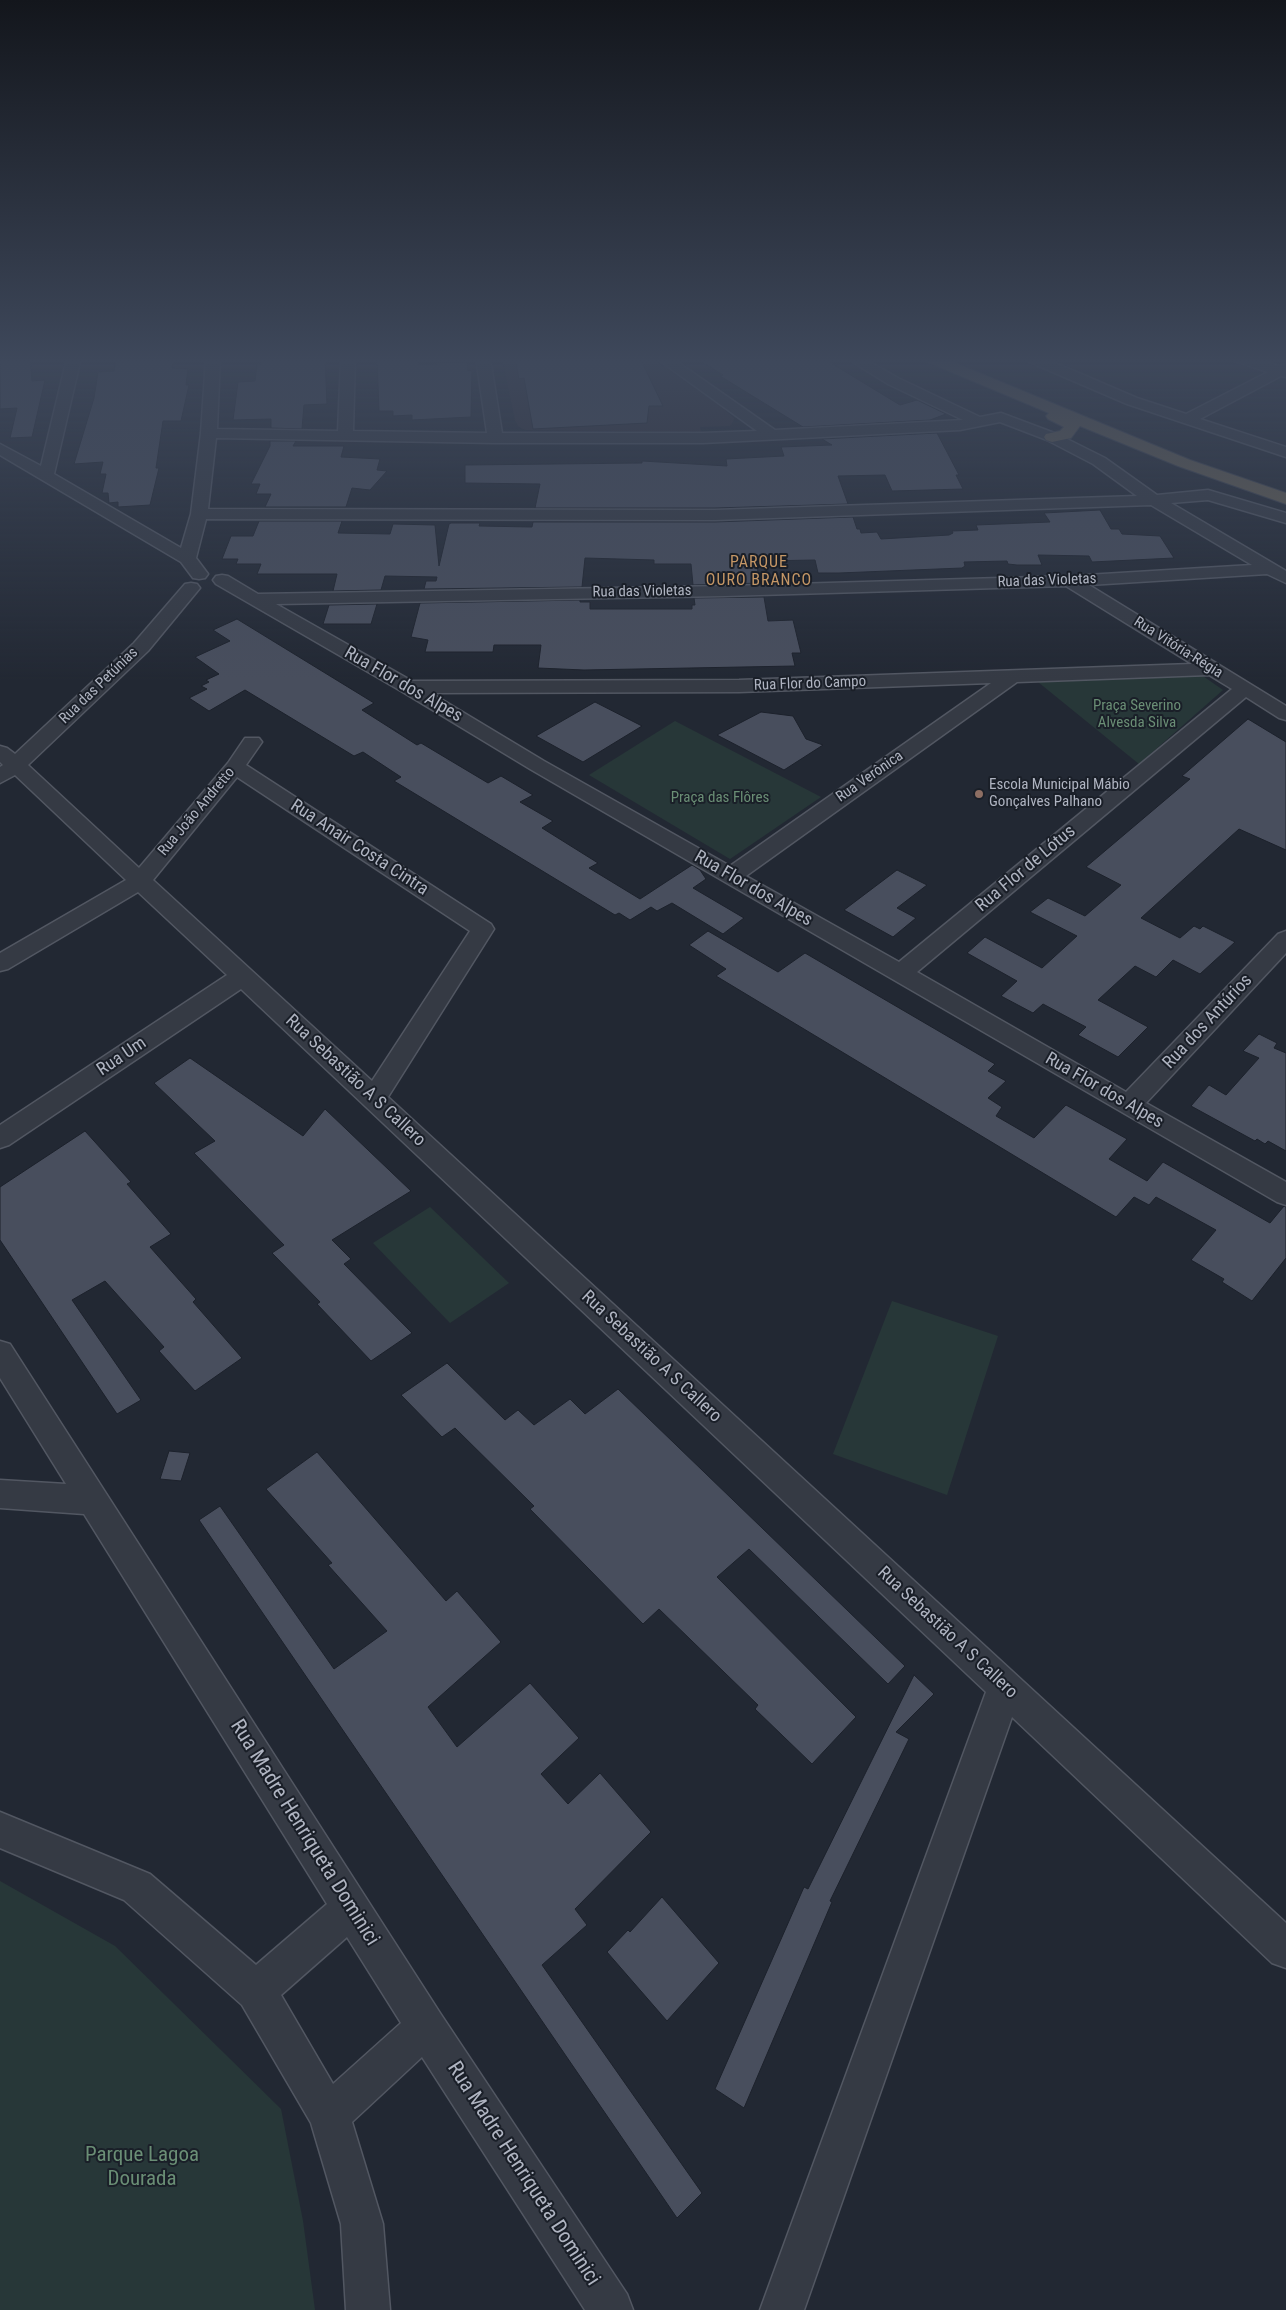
<!DOCTYPE html>
<html>
<head>
<meta charset="utf-8">
<style>
  body { margin:0 }
  canvas { display:block; background:#222833 }
</style>
</head>
<body>
<canvas width="1286" height="2310"></canvas>
<script>
const ctx = document.querySelector('canvas').getContext('2d');
ctx.lineJoin = 'round';
function fill(path, color) { ctx.fillStyle = color; ctx.fill(path, 'evenodd'); }
const poly = rows => new Path2D(rows.map(r => 'M' + r).join(''));
function trace(path, color, width, dash) { ctx.strokeStyle = color; ctx.lineWidth = width; ctx.lineCap = dash ? 'butt' : 'round'; ctx.setLineDash(dash || []); ctx.stroke(path); }
function drawText(font, color, halo, rows, align = 'center') {
  ctx.font = font + ' "Roboto Condensed",sans-serif'; ctx.lineWidth = 4; ctx.setLineDash([]); ctx.textBaseline = 'middle'; ctx.strokeStyle = halo; ctx.fillStyle = color; for (const [text, x, y, turn = 0] of rows) {
    ctx.save(); ctx.translate(x, y); ctx.rotate((+turn || 0) * Math.PI / 180); ctx.textAlign = isNaN(turn) ? turn : align; if (halo) ctx.strokeText(text, 0, 0); ctx.fillText(text, 0, 0); ctx.restore();
  }
}
fill(poly([
  [502,358,651,358,715,402,734,418,733,422,730,426,700,427,701,432,525,430,518,426,515,420]
]), '#312f39');
fill(poly([
  [1200,674,1223,690,1139,764,1038,682],
  [675,721,821,797,730,859,589,775],
  [430,1207,509,1283,450,1323,373,1243],
  [892,1301,998,1336,947,1495,833,1454],
  [0,1881,115,1946,281,2109,303,2221,315,2310,0,2310]
]), '#273738');
const building = poly([
  [0,358,30,358,32,381,45,380,32,437,10,438,17,408,0,409,0,358],
  [123,358,174,358,172,368,188,369,186,385,189,385,181,421,163,421,156,468,159,468,150,505,118,507,118,502,109,503,108,493,102,493,106,474,100,474,103,462,74,464,94,398,98,372,114,371,116,362,123,362,123,358],
  [262,358,325,358,327,404,304,405,302,429,271,428,271,419,233,420,238,382,255,381,257,364,262,364,262,358],
  [418,358,419,365,467,362,468,371,472,370,471,417,412,420,412,415,393,416,393,411,379,411,377,359,418,358],
  [515,358,640,358,663,406,649,406,647,423,533,429,524,378,519,379,515,358],
  [696,358,830,358,831,363,900,405,917,400,946,414,930,420,803,427,720,376,723,375,696,358],
  [937,433,959,475,956,475,963,489,892,491,885,475,838,476,848,504,715,508,535,508,540,484,465,483,465,465,642,463,642,461,727,466,726,459,784,456,781,447,832,445,822,439,937,433],
  [270,441,296,441,293,446,344,446,341,457,380,459,377,470,387,471,370,490,352,488,346,507,265,507,271,494,256,494,260,484,251,484,270,446,270,441],
  [1100,510,1111,529,1119,529,1122,534,1160,536,1174,558,1092,562,1089,556,1038,555,1042,565,1017,565,1008,564,1007,561,964,562,965,566,962,568,839,573,818,573,815,560,761,561,762,567,757,568,761,583,693,585,691,564,654,564,654,560,585,558,582,587,424,589,426,581,436,581,437,577,385,576,381,590,333,591,337,574,257,574,261,564,236,564,238,559,222,559,231,536,253,536,259,521,342,521,338,533,390,534,393,524,435,525,439,566,449,524,451,523,480,523,479,526,532,527,533,522,715,522,853,517,857,529,860,529,861,533,877,532,881,539,949,535,953,533,952,531,978,530,976,525,1050,522,1044,513,1100,510],
  [764,597,768,621,793,620,801,653,792,653,795,666,584,670,538,668,541,645,494,645,493,652,425,652,428,640,411,637,420,603,580,600,580,602,590,602,590,609,692,609,692,605,695,605,694,598,764,597],
  [377,604,371,624,323,624,329,605,377,604],
  [237,619,374,703,362,710,417,745,421,743,488,783,501,776,533,795,520,802,553,821,542,828,598,863,589,868,640,899,692,865,700,870,706,879,693,888,744,918,723,934,672,903,657,911,651,907,630,920,619,913,615,915,394,781,401,777,363,752,354,756,245,690,209,711,189,698,207,689,201,686,209,682,206,680,219,674,195,657,230,641,213,630,237,619],
  [595,702,642,726,583,762,536,736,595,702],
  [761,712,793,716,806,739,823,745,784,770,717,735,761,712],
  [1248,719,1286,742,1286,850,1239,829,1141,918,1180,938,1194,926,1200,929,1203,926,1235,942,1200,974,1173,960,1156,977,1135,966,1098,1000,1148,1027,1118,1057,1078,1035,1086,1027,1043,1004,1033,1013,1001,996,1017,981,967,953,985,937,1042,968,1077,936,1030,912,1048,898,1085,916,1121,885,1086,867,1190,779,1182,776,1248,719],
  [897,870,927,885,897,908,916,918,893,937,844,910,897,870],
  [708,931,778,972,805,953,995,1064,988,1071,1006,1081,988,1098,1002,1107,996,1116,1034,1138,1066,1105,1127,1139,1109,1159,1147,1181,1163,1162,1270,1223,1284,1206,1286,1207,1286,1258,1252,1301,1222,1282,1224,1279,1191,1260,1216,1230,1156,1197,1149,1205,1134,1197,1116,1217,716,976,726,969,689,945,708,931],
  [1259,1034,1277,1043,1274,1048,1286,1053,1286,1151,1268,1141,1265,1144,1257,1139,1255,1141,1191,1106,1209,1085,1226,1095,1259,1058,1243,1051,1259,1034],
  [190,1058,303,1136,325,1109,411,1191,332,1240,351,1259,344,1264,412,1333,371,1361,317,1304,320,1302,272,1253,284,1245,194,1153,215,1141,154,1083,190,1058],
  [85,1131,131,1182,127,1184,171,1234,150,1247,196,1299,193,1302,242,1358,195,1391,159,1351,164,1347,105,1281,72,1300,141,1400,117,1414,0,1240,0,1187,85,1131],
  [447,1363,505,1420,518,1410,534,1425,570,1399,585,1414,618,1389,905,1666,888,1684,749,1549,717,1577,856,1717,812,1764,755,1709,758,1705,659,1609,643,1624,530,1509,534,1506,455,1428,442,1437,401,1395,447,1363],
  [169,1451,190,1453,181,1481,160,1479,169,1451],
  [317,1452,446,1601,457,1591,501,1642,428,1707,457,1747,530,1683,579,1738,541,1774,568,1804,600,1773,651,1832,575,1909,587,1925,542,1965,702,2193,677,2218,199,1520,220,1506,334,1669,387,1631,328,1565,332,1563,266,1489,317,1452],
  [914,1675,934,1694,896,1732,909,1739,830,1901,832,1902,744,2108,715,2089,804,1887,808,1889,914,1675],
  [662,1897,719,1963,667,2021,607,1952,628,1930,630,1932,662,1897]
]);
fill(building, '#484e5d');
trace(building, '#1c212b', 1);
const minor = poly([
  [67,358,81,358,54,474,181,548,191,514,201,433,206,358,220,358,217,429,338,431,341,358,355,358,353,431,487,433,476,358,490,358,502,433,703,433,757,431,656,358,672,358,775,430,963,420,888,384,846,358,863,358,898,378,980,417,1001,413,1057,434,1105,458,1157,495,1208,490,1286,513,1286,523,1208,500,1171,503,1286,571,1286,583,1267,574,1089,585,1286,706,1286,720,1279,718,1246,697,917,972,1126,1092,1278,934,1286,931,1286,953,1146,1103,1286,1182,1286,1205,1277,1202,530,769,401,691,216,584,213,580,216,576,222,575,228,576,258,594,725,586,1070,576,1252,565,1151,505,715,520,206,519,196,558,208,574,205,578,199,579,193,578,181,562,0,455,0,444,41,466,67,358],
  [1000,422,1047,440,1093,464,1137,496,715,510,208,509,216,438,495,443,703,443,960,430,1000,422],
  [1066,586,1192,664,739,680,412,681,276,604,725,596,1066,586],
  [1209,675,1232,689,899,962,746,876,1017,682,1209,675],
  [991,683,730,866,544,761,431,693,739,692,991,683],
  [1025,358,1044,358,1137,398,1186,414,1268,372,1234,361,1232,358,1253,358,1279,366,1286,364,1286,377,1281,376,1200,419,1286,447,1286,457,1127,404,1027,361,1025,358],
  [191,583,197,584,200,588,148,651,28,765,139,868,228,763,245,738,259,738,262,742,246,765,491,924,494,929,388,1097,1286,1923,1286,1968,1272,1963,1012,1717,804,2310,760,2310,986,1692,241,989,9,1145,0,1148,0,1125,227,975,138,892,8,969,0,971,0,953,126,880,15,775,0,783,0,767,3,765,0,762,0,746,7,748,15,754,134,643,185,584,191,583],
  [237,777,470,931,372,1081,153,880,237,777],
  [0,1341,10,1344,440,2013,627,2294,633,2310,585,2310,422,2057,352,2122,383,2224,390,2310,346,2310,341,2224,311,2123,242,2005,124,1900,0,1848,0,1812,150,1874,256,1965,327,1904,84,1514,0,1508,0,1480,66,1484,0,1378,0,1341],
  [347,1937,401,2023,333,2084,281,1995,347,1937]
]);
const highway = poly([
  [923,358,943,358,1190,460,1286,493,1286,504,1178,466,1080,426,1071,438,1052,442,1046,440,1044,437,1046,434,1060,431,1064,427,1048,419,1046,416,1049,413,925,361,923,358]
]);
trace(minor, '#525762', 3);
trace(highway, '#3f444f', 2);
fill(minor, '#353a44');
fill(highway, '#696253');
const sky = ctx.createLinearGradient(0, 0, 0, 681);
sky.addColorStop(0, '#13161c');
sky.addColorStop(0.53, '#3e485b');
sky.addColorStop(1, '#3e485b00');
ctx.fillStyle = sky;
ctx.fillRect(0, 0, 1286, 681);
for (const [x, y, r, color] of [
  [979,794,5,"#8d6e63"]
]) { const dot = new Path2D(); dot.arc(x, y, r, 0, 2 * Math.PI); ctx.fillStyle = color; ctx.fill(dot); trace(dot, '#1a1f28', 2); }
drawText('15px', '#afb4c1', '#1a1f28', [
  ["Rua das Violetas",1047,581,-2],
  ["Rua das Violetas",642,592,-1],
  ["Rua Vitória-Régia",1178,648,32],
  ["Rua Flor do Campo",810,684,-2],
  ["Rua das Petúnias",99,686,-44],
  ["Rua Verônica",870,777,-35],
  ["Rua João Andretto",197,812,-50]
]);
drawText('15px', '#6a8e75', '#1a1f28', [
  ["Praça Severino",1137,706],
  ["Alvesda Silva",1137,723],
  ["Praça das Flôres",720,798]
]);
drawText('15px', '#afb4c1', '#1a1f28', [
  ["Escola Municipal Mábio",989,785],
  ["Gonçalves Palhano",989,802]
], 'left');
ctx.letterSpacing = '1px';
drawText('16px', '#c59766', '#1a1f28', [
  ["PARQUE",759,563],
  ["OURO BRANCO",759,581]
]);
ctx.letterSpacing = '0px';
drawText('18px', '#afb4c1', '#1a1f28', [
  ["Rua Flor dos Alpes",403,685,30],
  ["Rua Anair Costa Cintra",359,848,33],
  ["Rua Flor de Lótus",1026,869,-40],
  ["Rua Flor dos Alpes",753,889,30],
  ["Rua dos Antúrios",1208,1022,-47],
  ["Rua Um",122,1057,-34],
  ["Rua Sebastião A S Callero",355,1081,43],
  ["Rua Flor dos Alpes",1104,1091,30],
  ["Rua Sebastião A S Callero",651,1357,43],
  ["Rua Sebastião A S Callero",947,1633,43]
]);
drawText('21px', '#afb4c1', '#1a1f28', [
  ["Rua Madre Henriqueta Dominici",304,1833,58],
  ["Rua Madre Henriqueta Dominici",523,2174,57]
]);
drawText('21px', '#6a8e75', '#1a1f28', [
  ["Parque Lagoa",142,2156],
  ["Dourada",142,2180]
]);
</script>
</body>
</html>
